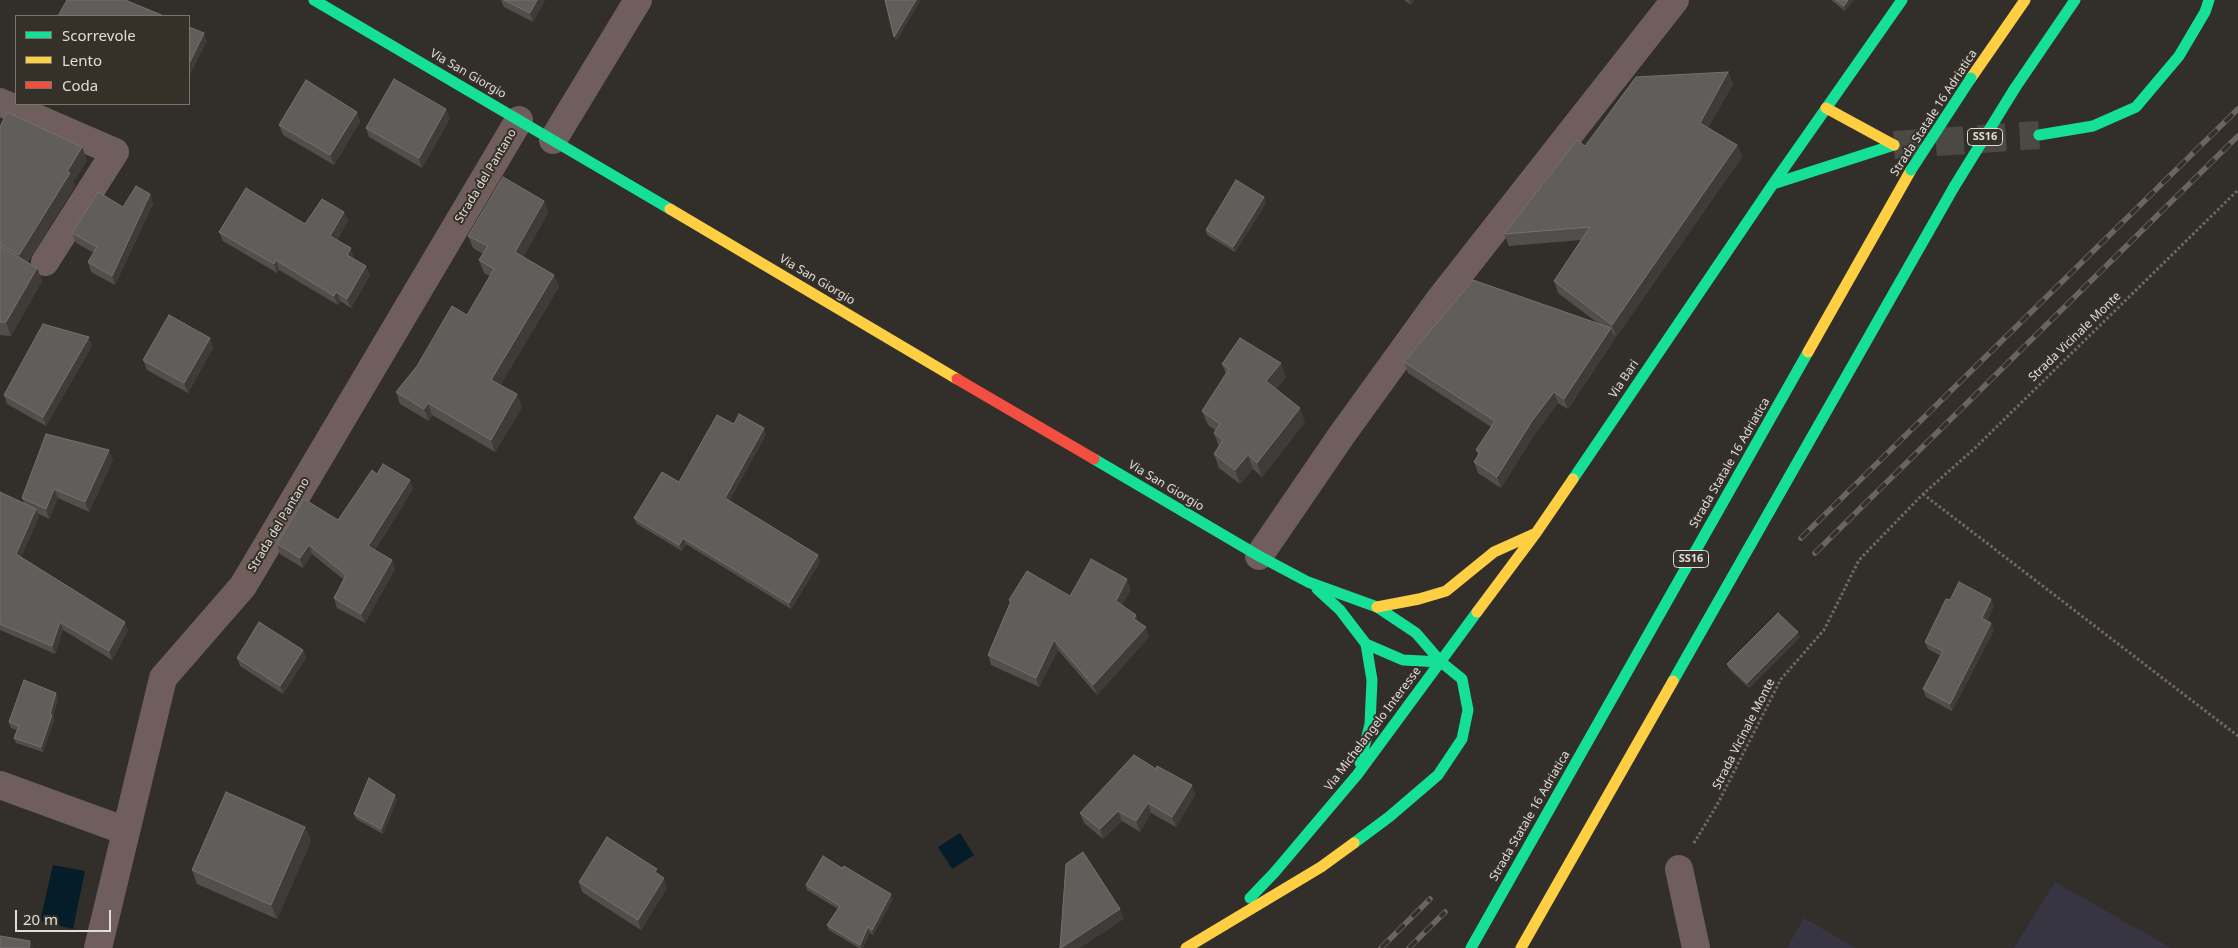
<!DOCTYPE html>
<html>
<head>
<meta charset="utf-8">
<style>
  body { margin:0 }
  #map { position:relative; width:2238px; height:948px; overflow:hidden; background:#322f2b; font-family:"Noto Sans",sans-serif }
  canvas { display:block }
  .legend { position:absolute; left:15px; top:15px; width:175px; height:90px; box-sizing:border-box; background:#353028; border:1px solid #79756e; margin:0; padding:6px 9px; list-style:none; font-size:15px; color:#e0dcd8 }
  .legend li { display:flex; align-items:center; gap:10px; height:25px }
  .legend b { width:25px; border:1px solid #79756e }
  .scale { position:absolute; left:15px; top:910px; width:96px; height:22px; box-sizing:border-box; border:2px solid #e0dcd8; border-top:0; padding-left:6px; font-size:15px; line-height:18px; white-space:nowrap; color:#e0dcd8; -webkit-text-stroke:4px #353028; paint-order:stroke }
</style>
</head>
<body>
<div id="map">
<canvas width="2238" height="948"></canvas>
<ul class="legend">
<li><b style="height:6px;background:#16e098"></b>Scorrevole</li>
<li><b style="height:6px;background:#ffcf43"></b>Lento</li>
<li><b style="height:6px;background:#f24e42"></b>Coda</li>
</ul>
<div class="scale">20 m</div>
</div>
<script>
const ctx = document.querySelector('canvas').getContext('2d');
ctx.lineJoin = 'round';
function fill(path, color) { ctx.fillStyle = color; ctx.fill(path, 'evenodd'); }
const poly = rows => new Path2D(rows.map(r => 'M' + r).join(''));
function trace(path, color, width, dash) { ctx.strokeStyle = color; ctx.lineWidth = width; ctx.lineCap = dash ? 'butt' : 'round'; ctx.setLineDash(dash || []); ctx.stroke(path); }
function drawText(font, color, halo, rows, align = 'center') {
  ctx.font = font + ' "Noto Sans",sans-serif'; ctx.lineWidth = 4; ctx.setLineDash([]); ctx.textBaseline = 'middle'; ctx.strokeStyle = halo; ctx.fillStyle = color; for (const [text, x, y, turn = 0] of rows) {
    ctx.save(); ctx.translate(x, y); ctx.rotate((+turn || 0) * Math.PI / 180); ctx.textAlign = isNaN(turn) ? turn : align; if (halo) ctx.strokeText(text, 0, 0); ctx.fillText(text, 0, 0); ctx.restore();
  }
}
fill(poly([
  [2055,882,2171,948,2014,948],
  [1804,918,1855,948,1787,948]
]), '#383543');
fill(poly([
  [960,833,974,855,952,869,938,847],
  [53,865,85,871,73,929,40,921]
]), '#041d28');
trace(poly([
  [1894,145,2039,135]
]), '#4c4945', 28, [28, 14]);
trace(poly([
  [1923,494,2238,736],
  [1694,843,1717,805,1781,679,1824,630,1859,560,1923,494,1974,449,2238,190]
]), '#736866', 3, [2.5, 2.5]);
trace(poly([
  [0,102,115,152,45,262],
  [553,140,638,0],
  [1259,556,1341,436,1440,299,1675,0],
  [0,785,126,831],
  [1679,869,1696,948],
  [98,948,163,678,243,586,519,120]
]), '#6f5e5b', 28);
trace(poly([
  [314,0,670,209],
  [2015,88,2075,0],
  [2039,135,2093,126,2136,107,2179,56,2205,12,2209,0],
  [1773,184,1894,145],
  [1094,459,1259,556,1308,582,1377,607,1416,633,1441,662,1462,679,1468,710,1462,739,1438,775,1389,817,1354,843],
  [1573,479,1773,184,1902,0],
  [1317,589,1340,610,1366,644,1372,680,1370,724,1360,763],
  [1366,644,1403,660,1441,662],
  [1673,681,1954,187],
  [1250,898,1274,873,1357,775,1477,612],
  [1471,948,1808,352]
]), '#16e098', 11);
trace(poly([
  [1971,78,2025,0],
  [1826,108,1894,145],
  [670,209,957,379],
  [1808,352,1911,170],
  [1377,607,1419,599,1446,591,1494,552,1534,534],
  [1477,612,1536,533,1573,479],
  [1186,948,1321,867,1354,843],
  [1521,948,1673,681]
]), '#ffcf43', 11);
trace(poly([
  [957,379,1094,459]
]), '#f24e42', 11);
const rail = poly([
  [1801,538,2238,109],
  [1815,553,2238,136],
  [1381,948,1430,899],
  [1409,948,1445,912]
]);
trace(rail, '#6d6361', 5.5);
trace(rail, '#353028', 4, [11]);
trace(poly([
  [1911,170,1971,78],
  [1954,187,2015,88]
]), '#16e098', 11);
fill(poly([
  [501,0,545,0,533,22,504,7],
  [1404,0,1414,0,1411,5],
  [1831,0,1854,0,1845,11],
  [1728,72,1733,84,1708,128,1737,145,1742,157,1616,337,1614,335,1615,339,1568,409,1558,403,1536,432,1501,488,1478,473,1474,462,1478,455,1476,450,1491,427,1408,373,1404,362,1599,324,1558,293,1554,281,1581,240,1509,246,1504,234,1585,146],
  [446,109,450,118,422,168,369,137,366,128],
  [357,112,360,122,334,165,283,135,279,125],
  [0,127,82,147,87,160,73,182,75,186,27,262,37,268,42,281,11,336,0,335],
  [150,194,153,204,115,285,91,272,88,262,94,253,76,243,72,233],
  [1264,197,1266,203,1235,252,1207,235,1206,230],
  [544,201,548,213,523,257,554,275,559,287,500,385,517,394,522,407,495,452,432,415,429,421,400,404,396,392,467,315,490,276,484,273,479,260,483,254,473,248,468,236],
  [344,212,348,221,337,240,354,258,354,259,370,275,351,308,340,301,338,305,279,270,277,273,223,241,219,232,305,224],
  [210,338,213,348,188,393,147,370,143,360],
  [92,346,46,426,7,404,4,395],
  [1222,364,1286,377,1276,389,1305,422,1262,477,1253,469,1240,484,1219,468,1214,454,1219,447,1214,433,1216,431,1208,425,1202,411,1226,374],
  [734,424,766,435,729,501,820,562,791,609,686,544,682,551,637,524,634,518,679,482],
  [113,460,89,512,58,498,49,519,37,513,39,517,21,557,128,630,112,660,63,630,55,654,0,630,0,492,24,503,22,498],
  [377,474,410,480,413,489,375,550,395,569,365,623,337,608,334,598,344,580,312,554,303,568,280,554,277,544,338,520],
  [1131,589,1122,605,1139,623,1149,637,1097,695,1058,650,1039,687,991,665,988,655,1010,603,1009,600,1070,596],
  [1991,599,1994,606,1987,621,1991,623,1994,630,1952,711,1926,697,1923,689,1941,656,1928,649,1925,642,1950,600],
  [1800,637,1749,688,1729,669,1727,664],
  [303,650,306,658,283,694,240,666,237,658],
  [58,698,53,716,54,720,43,752,16,743,14,738,17,730,11,728,9,722],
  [1156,769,1192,785,1195,795,1176,827,1151,813,1140,832,1122,821,1103,839,1084,823,1080,813],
  [397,800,383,834,356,819,354,814],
  [305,827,311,841,277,919,197,884,192,870],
  [659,874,667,888,641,930,582,892,579,882],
  [806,885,893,899,873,935,870,933,863,948,859,948,829,930,827,925,838,909,807,890]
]), '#514e4c');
fill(poly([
  [537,0,545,0,533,22,530,13],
  [916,0,921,0,896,42,894,37],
  [1409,0,1414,0,1411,5],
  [1848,0,1854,0,1845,11,1844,6],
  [204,33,207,41,189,77,189,64],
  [1728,72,1733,84,1704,135,1700,123],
  [446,109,450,118,422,168,419,158],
  [357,112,360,122,334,165,330,155],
  [1737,145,1742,157,1616,337,1612,325],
  [82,147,87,160,73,182,75,186,23,267,19,255],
  [150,194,153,204,115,285,112,276],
  [1264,197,1266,203,1235,252,1233,247],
  [544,201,548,213,519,264,515,252],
  [344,212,348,221,334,245,330,236],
  [351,248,354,258,351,264,347,255],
  [276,260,279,270,277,273,274,264],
  [366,266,370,275,351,308,347,299],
  [37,268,42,281,11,336,6,322],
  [554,275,559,287,496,393,491,380],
  [336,292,340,301,338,305,334,296],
  [1611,328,1615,339,1568,409,1564,399],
  [89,337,92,346,46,426,43,417],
  [210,338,213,348,188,393,184,383],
  [1281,363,1286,377,1271,395,1266,381],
  [1554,392,1558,403,1536,432,1501,488,1497,477,1532,421],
  [517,394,522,407,495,452,491,440],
  [428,403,432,415,429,421,424,409],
  [1300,408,1305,422,1262,477,1257,463],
  [764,428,766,435,727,505,725,498],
  [109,450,113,460,89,512,85,502],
  [1248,455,1253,469,1240,484,1235,470],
  [410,480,413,489,372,555,368,546],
  [54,489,58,498,49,519,46,509],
  [36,509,39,517,19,562,16,554],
  [683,538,686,544,682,551,679,545],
  [309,545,312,554,303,568,300,558],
  [818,555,820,562,791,609,789,603],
  [392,560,395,569,365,623,361,614],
  [1127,579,1131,589,1119,611,1116,601],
  [1991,599,1994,606,1985,626,1982,618],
  [1136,615,1140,625,1134,619],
  [60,622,63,630,55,654,52,646],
  [125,622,128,630,112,660,109,651],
  [1991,623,1994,630,1952,711,1950,704],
  [1146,627,1149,637,1097,695,1093,685],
  [1798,632,1800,637,1749,688,1747,683],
  [1054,640,1058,650,1039,687,1036,678],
  [303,650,306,658,283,694,280,686],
  [56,693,58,698,53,716,54,720,43,752,41,747],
  [1192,785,1195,795,1176,827,1172,817],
  [395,795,397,800,383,834,381,829],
  [1148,803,1151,813,1140,832,1136,821],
  [1118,811,1122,821,1103,839,1100,829],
  [305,827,311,841,277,919,271,905],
  [664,878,667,888,641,930,638,920],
  [891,894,893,899,873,935,872,930],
  [1120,909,1124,919,1080,948,1061,948],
  [868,927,870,933,863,948,861,948,860,945],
  [30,941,33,948,29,948]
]), '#3e3b38');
const building = poly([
  [67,0,125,0,164,16,58,16,67,0],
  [504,0,537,0,530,13,504,0],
  [885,0,916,0,894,37,885,0],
  [1836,0,1848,0,1844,6,1836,0],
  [189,27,204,33,189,64,189,27],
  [1728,72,1700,123,1737,145,1612,325,1554,281,1590,227,1504,234,1577,140,1585,146,1636,77,1728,72],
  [394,79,446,109,419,158,366,128,394,79],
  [306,80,357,112,330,155,279,125,306,80],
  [7,112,82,147,67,172,70,173,19,255,0,244,0,127,7,112],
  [503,177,544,201,515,252,554,275,491,380,517,394,491,440,428,403,424,409,396,392,417,366,452,306,467,315,494,269,479,260,488,246,468,236,503,177],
  [1236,180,1264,197,1233,247,1206,230,1236,180],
  [136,186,150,194,112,276,88,262,97,247,72,233,98,192,123,207,136,186],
  [246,188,305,224,322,199,344,212,330,236,351,248,347,255,366,266,347,299,336,292,334,296,276,260,274,264,219,232,246,188],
  [0,246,37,268,6,322,0,322,0,246],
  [1473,280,1611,328,1564,399,1554,392,1532,421,1497,477,1474,462,1480,452,1476,450,1495,421,1404,362,1473,280],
  [169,315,210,338,184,383,143,360,169,315],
  [43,324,89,337,43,417,4,395,43,324],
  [1240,338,1281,363,1266,381,1300,408,1257,463,1248,455,1235,470,1214,454,1223,440,1214,433,1220,424,1202,411,1229,369,1222,364,1240,338],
  [739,414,764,428,725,498,818,555,789,603,683,538,679,545,634,518,662,472,679,482,717,415,734,424,739,414],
  [46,434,109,450,85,502,54,489,46,509,22,498,46,434],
  [383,464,410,480,368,546,392,560,361,614,334,598,346,575,309,545,300,558,277,544,304,499,338,520,372,470,377,474,383,464],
  [0,492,36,509,16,554,125,622,109,651,60,622,52,646,0,624,0,492],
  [1091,559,1127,579,1116,601,1136,615,1134,619,1146,627,1093,685,1054,640,1036,678,988,655,1011,601,1009,600,1027,571,1070,596,1091,559],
  [1959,582,1991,599,1982,618,1991,623,1950,704,1923,689,1943,651,1925,642,1946,599,1950,600,1959,582],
  [1778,613,1798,632,1747,683,1727,664,1778,613],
  [259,622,303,650,280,686,237,658,259,622],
  [24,680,56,693,50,714,52,715,41,747,14,738,19,726,9,722,24,680],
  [1134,755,1156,769,1157,766,1192,785,1172,817,1148,803,1136,821,1118,811,1100,829,1080,813,1134,755],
  [369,778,395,795,381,829,354,814,369,778],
  [226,792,305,827,271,905,192,870,226,792],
  [607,837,657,869,655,872,664,878,638,920,579,882,607,837],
  [1083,852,1120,909,1061,948,1060,948,1066,864,1083,852],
  [823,856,842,868,844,866,891,894,872,930,868,927,860,945,827,925,840,906,806,885,823,856],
  [0,936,30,941,29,948,0,948,0,936]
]);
fill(building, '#605d5b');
trace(building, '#74716e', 1);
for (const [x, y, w] of [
  [1985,137,35],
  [1691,559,35]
]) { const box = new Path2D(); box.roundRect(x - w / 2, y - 8.5, w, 17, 4); ctx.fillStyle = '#353028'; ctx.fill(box); trace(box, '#e0dcd8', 1); }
drawText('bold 11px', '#e0dcd8', null, [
  ["SS16",1985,137],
  ["SS16",1691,559]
]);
drawText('12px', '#e0dcd8', '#353028', [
  ["Via San Giorgio",468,74,30],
  ["Strada Statale 16 Adriatica",1934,113,-57],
  ["Strada del Pantano",486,176,-59],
  ["Via San Giorgio",817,280,31],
  ["Strada Vicinale Monte",2075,337,-44],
  ["Via Bari",1624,379,-56],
  ["Strada Statale 16 Adriatica",1730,463,-60],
  ["Via San Giorgio",1166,486,31],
  ["Strada del Pantano",279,525,-59],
  ["Via Michelangelo Interesse",1373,729,-53],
  ["Strada Vicinale Monte",1744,734,-63],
  ["Strada Statale 16 Adriatica",1530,816,-60]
]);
</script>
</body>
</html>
